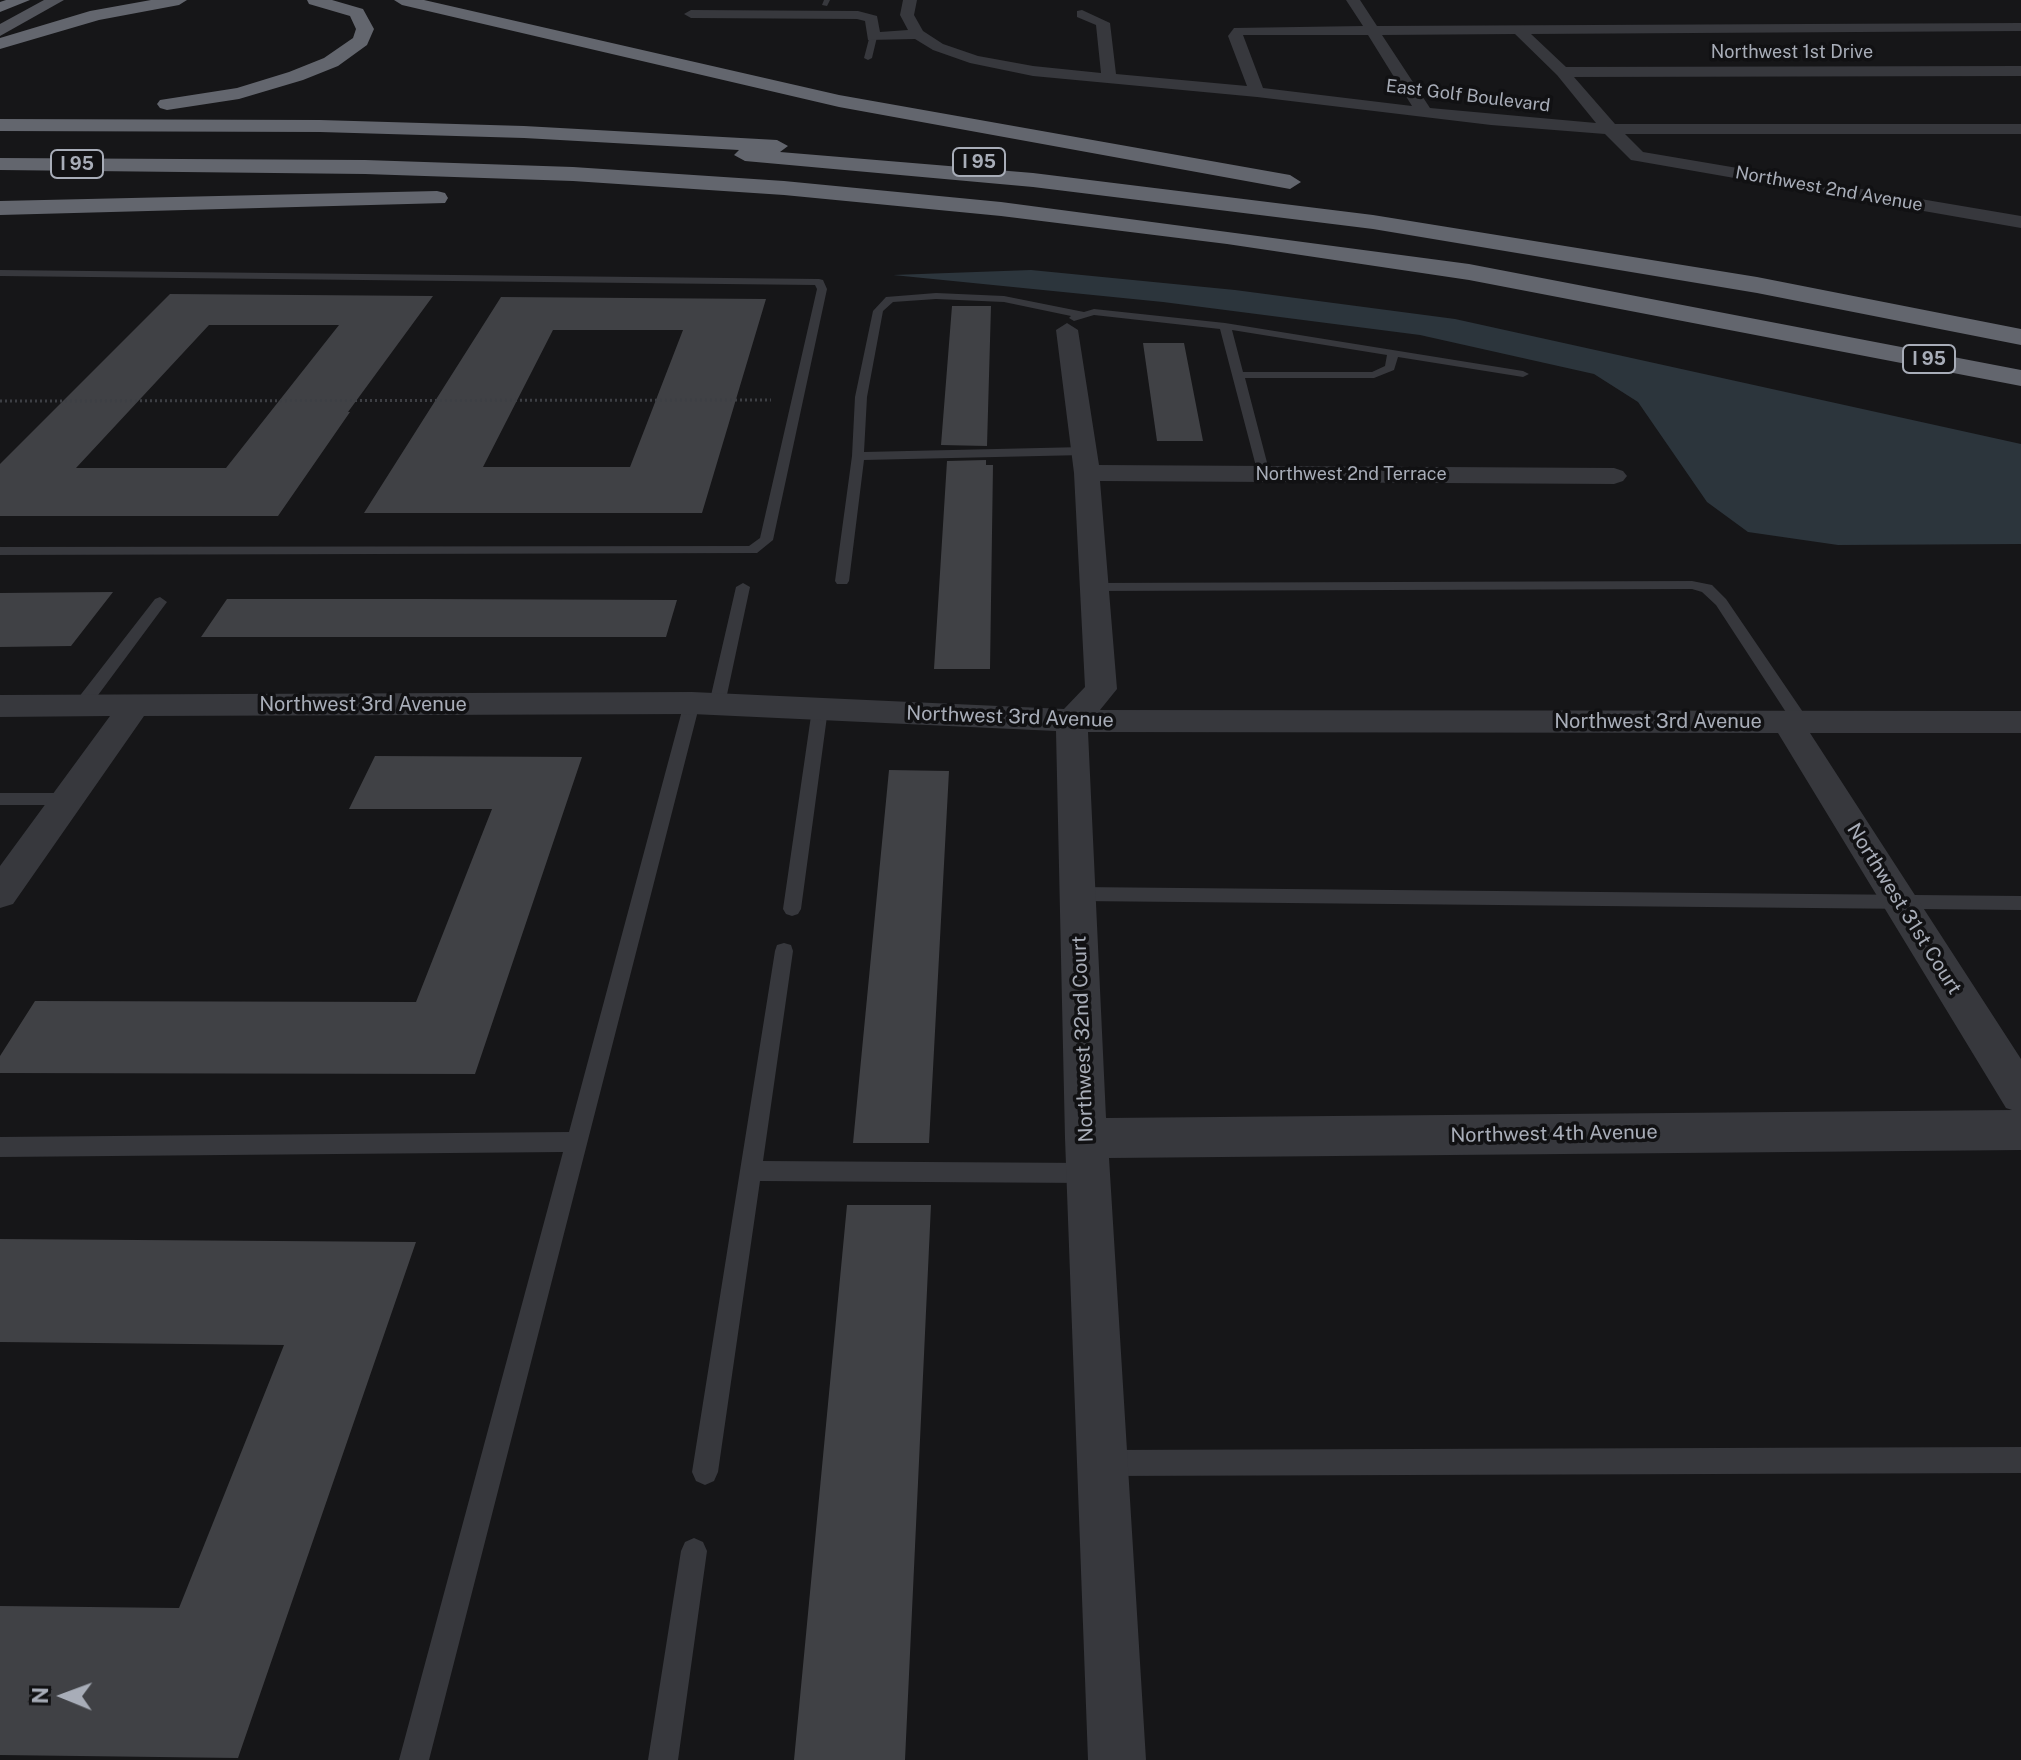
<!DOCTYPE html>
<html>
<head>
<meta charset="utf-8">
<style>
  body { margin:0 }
  #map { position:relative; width:2021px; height:1760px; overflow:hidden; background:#161618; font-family:"Public Sans",sans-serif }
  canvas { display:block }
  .north { position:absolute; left:24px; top:1656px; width:80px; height:80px; -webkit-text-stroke:6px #111113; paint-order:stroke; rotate:271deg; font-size:22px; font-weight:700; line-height:32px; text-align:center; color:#a8adb8 }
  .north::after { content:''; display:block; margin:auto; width:28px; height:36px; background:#a8adb8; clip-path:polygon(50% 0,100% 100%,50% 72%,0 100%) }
</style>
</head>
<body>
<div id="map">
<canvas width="2021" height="1760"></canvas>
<div class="north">N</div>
</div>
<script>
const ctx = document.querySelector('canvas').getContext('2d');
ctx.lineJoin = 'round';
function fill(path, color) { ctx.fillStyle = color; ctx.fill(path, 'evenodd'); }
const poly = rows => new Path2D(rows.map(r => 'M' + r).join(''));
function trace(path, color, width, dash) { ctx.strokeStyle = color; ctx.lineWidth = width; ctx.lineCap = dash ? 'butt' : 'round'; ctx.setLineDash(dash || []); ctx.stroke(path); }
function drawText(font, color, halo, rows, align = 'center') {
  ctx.font = font + ' "Public Sans",sans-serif'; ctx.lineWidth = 7; ctx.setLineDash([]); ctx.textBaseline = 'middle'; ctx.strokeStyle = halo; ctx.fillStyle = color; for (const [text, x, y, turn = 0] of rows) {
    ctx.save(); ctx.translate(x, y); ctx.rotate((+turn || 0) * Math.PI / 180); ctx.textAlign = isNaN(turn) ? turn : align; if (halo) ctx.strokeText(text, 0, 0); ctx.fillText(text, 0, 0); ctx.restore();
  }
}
fill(poly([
  [1031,270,1235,290,1455,319,2021,444,2021,544,1838,545,1748,532,1707,502,1638,402,1594,374,1420,335,1163,302,893,275]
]), '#2c353c');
fill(poly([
  [170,294,433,296,348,412,350,412,278,516,0,516,0,464],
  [209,325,339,325,226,468,76,468],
  [501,297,766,299,702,513,364,513],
  [553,330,683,330,630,467,483,467],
  [952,306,991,306,987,446,941,445],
  [1143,343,1184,343,1203,441,1157,441],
  [986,460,986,465,993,465,990,669,934,669,947,461],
  [113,592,71,646,0,647,0,593],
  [227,599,426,599,677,600,666,637,201,637],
  [375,756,582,757,475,1074,0,1073,0,1056,35,1001,416,1002,492,809,349,809],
  [889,770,949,771,929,1143,853,1143],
  [847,1205,931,1205,905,1760,794,1760],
  [0,1239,416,1242,238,1758,0,1755,0,1606,179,1608,284,1345,0,1342]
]), '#404145');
trace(poly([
  [0,401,771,400]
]), '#3d3f44', 3, [2, 3]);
fill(poly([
  [824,0,830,0,827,6,822,5,824,0],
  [870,35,877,37,872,58,868,60,864,58,870,35],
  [0,270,819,279,823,280,827,289,773,540,757,553,0,555,0,547,749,546,760,538,817,289,815,285,0,276,0,270],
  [936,293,1004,296,1084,312,1094,309,1225,323,1523,371,1529,374,1523,377,1398,357,1394,370,1374,378,1245,378,1270,474,1264,478,1258,474,1220,329,1094,315,1074,321,1069,318,1071,316,1004,302,936,299,893,302,883,311,867,397,864,452,1084,447,1090,451,1084,455,864,460,849,581,847,584,837,584,835,581,852,456,855,397,873,311,886,297,936,293],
  [1232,330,1387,355,1385,366,1372,372,1243,372,1232,330],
  [1692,581,1712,585,1726,599,1807,718,1809,722,1807,726,1795,726,1716,605,1702,592,1692,589,1094,591,1087,587,1094,583,1692,581],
  [743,583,750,587,725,704,717,709,709,704,736,587,743,583],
  [160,597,167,602,87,710,75,710,73,706,75,702,155,599,160,597],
  [692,698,700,703,429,1760,399,1760,563,1152,0,1157,0,1137,569,1132,684,703,692,698],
  [820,704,828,709,801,909,798,914,792,916,786,914,783,909,812,709,820,704],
  [0,793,68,793,76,799,68,805,0,805,0,793],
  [1078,887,2021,896,2021,910,1078,901,1072,899,1069,894,1072,889,1078,887],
  [784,943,791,945,793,951,763,1161,1088,1163,1096,1166,1099,1173,1096,1180,1088,1183,760,1181,718,1472,714,1481,705,1485,696,1481,692,1472,775,951,777,945,784,943],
  [2021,1447,2021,1473,1104,1476,1095,1472,1091,1463,1095,1454,1104,1450,2021,1447],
  [694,1538,703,1542,707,1551,678,1760,648,1760,681,1551,685,1542,694,1538]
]), '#37383d');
fill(poly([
  [903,0,917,0,914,15,923,31,943,44,978,56,1033,66,1101,73,1096,25,1077,17,1077,11,1082,10,1110,23,1116,74,1247,86,1228,36,1234,28,1363,26,1346,0,1360,0,1377,26,2021,23,2021,31,1531,34,1566,67,2021,66,2021,76,1574,77,1615,124,2021,124,2021,134,1625,134,1643,152,2021,216,2021,228,1637,161,1631,160,1605,134,1491,125,1257,97,1033,76,970,63,933,50,915,39,868,40,865,21,857,19,691,18,684,14,691,10,858,11,877,16,880,32,908,30,900,15,903,0],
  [1515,34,1557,75,1596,123,1430,108,1382,35,1515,34],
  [1243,35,1368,35,1412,106,1263,88,1243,35],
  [1067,323,1078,330,1099,465,1614,468,1623,471,1627,476,1623,481,1614,484,1100,481,1117,689,1100,710,2021,711,2021,733,1810,733,2021,1059,2021,1150,1109,1158,1146,1760,1088,1760,1065,1138,1056,731,692,714,144,716,13,904,0,908,0,866,110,716,0,717,0,695,692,692,1064,709,1085,687,1074,473,1056,330,1067,323],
  [1088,732,1778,733,2006,1108,2012,1110,1106,1118,1088,732]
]), '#37383d');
fill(poly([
  [44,0,64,0,0,36,0,24,44,0]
]), '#53555c');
fill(poly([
  [6,0,30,0,0,12,0,2,6,0],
  [151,0,187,0,179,5,99,20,0,49,0,38,90,11,151,0],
  [307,0,332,0,363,9,374,29,367,45,338,66,303,80,239,99,167,110,160,108,157,104,160,100,237,88,289,72,324,58,353,38,356,29,350,16,309,4,307,0],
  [394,0,424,0,839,95,1290,175,1301,182,1290,189,839,107,402,5,394,0],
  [0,119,320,120,524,126,777,140,788,146,780,152,1033,173,1373,215,1757,277,2021,329,2021,345,1757,293,1373,229,1033,187,745,161,734,155,739,150,524,138,320,132,0,131,0,119],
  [0,158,365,160,573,167,784,181,1001,202,1469,264,2021,370,2021,386,1469,280,1227,244,1001,216,784,195,573,181,365,174,0,170,0,158],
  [437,191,445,193,448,198,445,203,0,215,0,201,437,191]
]), '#63666e');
drawText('18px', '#a8adb8', '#111113', [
  ["Northwest 1st Drive",1792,52],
  ["East Golf Boulevard",1468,96,7],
  ["Northwest 2nd Avenue",1829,189,10],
  ["Northwest 2nd Terrace",1351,474]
]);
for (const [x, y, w] of [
  [979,162,52],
  [77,164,52],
  [1929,359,52]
]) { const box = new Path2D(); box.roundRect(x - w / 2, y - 14, w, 28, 6); ctx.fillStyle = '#111113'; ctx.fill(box); trace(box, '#a8adb8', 2); }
drawText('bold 18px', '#a8adb8', null, [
  ["I 95",979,162],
  ["I 95",77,164],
  ["I 95",1929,359]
]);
drawText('20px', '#a8adb8', '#111113', [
  ["Northwest 3rd Avenue",363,705],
  ["Northwest 3rd Avenue",1010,717,2],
  ["Northwest 3rd Avenue",1658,722],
  ["Northwest 31st Court",1904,909,58],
  ["Northwest 32nd Court",1083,1039,-92],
  ["Northwest 4th Avenue",1554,1134,-1]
]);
</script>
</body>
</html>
